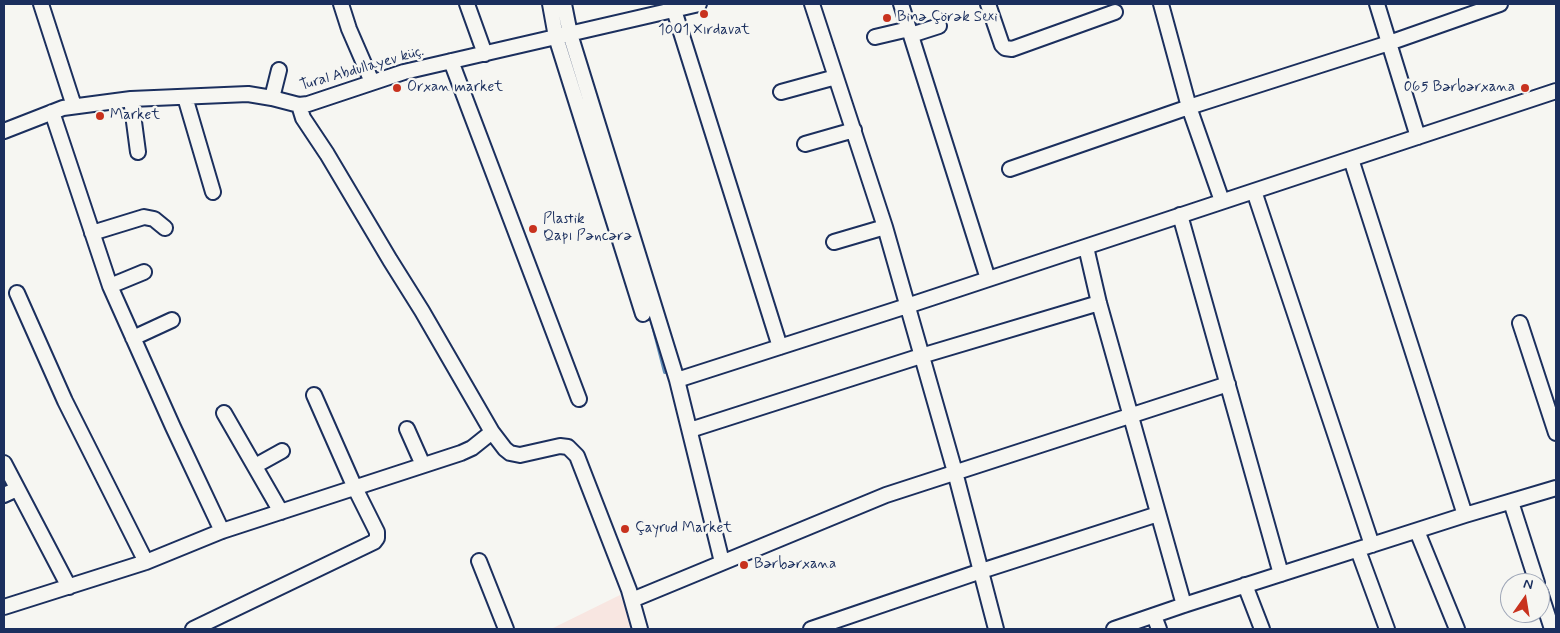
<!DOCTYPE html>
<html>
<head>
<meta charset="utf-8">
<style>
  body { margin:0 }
  #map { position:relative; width:1560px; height:633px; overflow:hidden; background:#f6f6f2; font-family:Mynerve,sans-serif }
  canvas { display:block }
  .frame { position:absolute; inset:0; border:5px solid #1b2f5e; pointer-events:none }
  .north { position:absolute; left:1500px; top:573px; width:50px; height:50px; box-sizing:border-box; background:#f6f6f2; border:1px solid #9ea6b7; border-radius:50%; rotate:13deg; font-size:14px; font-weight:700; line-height:20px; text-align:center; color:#1b2f5e }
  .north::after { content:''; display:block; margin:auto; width:18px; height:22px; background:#c8321e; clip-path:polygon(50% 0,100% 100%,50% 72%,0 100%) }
</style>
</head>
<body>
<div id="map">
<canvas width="1560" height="633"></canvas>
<div class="frame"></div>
<div class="north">N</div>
</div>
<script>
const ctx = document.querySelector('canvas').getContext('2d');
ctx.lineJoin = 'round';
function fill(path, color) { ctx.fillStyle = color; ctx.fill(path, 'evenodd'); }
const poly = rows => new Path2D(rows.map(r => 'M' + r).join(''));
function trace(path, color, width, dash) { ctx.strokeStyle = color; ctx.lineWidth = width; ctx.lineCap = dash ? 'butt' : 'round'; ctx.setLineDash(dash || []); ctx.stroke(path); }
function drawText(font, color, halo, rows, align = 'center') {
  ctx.font = font + ' Mynerve,sans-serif'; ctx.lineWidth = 5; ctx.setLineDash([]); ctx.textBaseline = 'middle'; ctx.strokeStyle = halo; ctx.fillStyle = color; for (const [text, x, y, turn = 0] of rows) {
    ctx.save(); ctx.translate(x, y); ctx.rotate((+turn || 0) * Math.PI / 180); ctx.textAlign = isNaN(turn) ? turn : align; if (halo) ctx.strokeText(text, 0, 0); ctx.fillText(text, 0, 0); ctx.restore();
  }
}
fill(poly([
  [620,595,634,629,551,629]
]), '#f8e6e1');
trace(poly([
  [652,322,665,372]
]), '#628eb7', 4);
const minor = poly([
  [41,4,74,106],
  [341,4,349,29,372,82],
  [467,4,485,54],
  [550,4,556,37,643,314],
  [564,4,570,34,677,380,722,562],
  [812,4,885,227,955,472,996,629],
  [901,4,988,279],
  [988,4,1002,45,1005,48,1012,49,1115,12],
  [1161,4,1189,107,1222,201],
  [1377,4,1418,137],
  [674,10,780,347],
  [911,35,939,26],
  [875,37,909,29],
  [451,61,579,399],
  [781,92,836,77],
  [185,97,213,192],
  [272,98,279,70],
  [131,99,138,152],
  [299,105,303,118,327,154,390,260,422,311,492,432,505,449,510,453,520,455,560,446,568,447,577,456,629,590,640,629],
  [52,112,110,286,173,427,222,531],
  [4,131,63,108,131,99,248,94,272,98,299,105,308,104,404,72,699,4],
  [805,144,854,130],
  [1351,159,1465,515],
  [1010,169,1189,107,1389,43,1500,4],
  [1254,191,1372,545],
  [1180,215,1281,574],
  [92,233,144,217,154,219,165,228],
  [834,242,885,227],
  [1086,247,1099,303,1184,605],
  [110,286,144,272],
  [17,293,65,401,146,562],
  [1520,323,1556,433],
  [133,338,172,320],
  [677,380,907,306,1556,91],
  [224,413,281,512],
  [407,429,423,465],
  [690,430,921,356,1099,303],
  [4,463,69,587],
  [255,466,282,451],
  [4,495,17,489],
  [1511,502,1537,583],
  [1417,531,1457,629],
  [1358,550,1387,629],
  [479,561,506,629],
  [1245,585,1262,629],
  [1540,592,1552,629],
  [632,600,886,495,1228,384],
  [4,607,146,562,222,531,461,453,472,448,492,432],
  [1154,616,1159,629],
  [193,629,374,542,377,538,377,532,355,488,314,395],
  [811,629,981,571,1158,514],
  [1114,629,1184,605,1465,515,1556,488]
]);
trace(minor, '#1b2f5e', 18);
trace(minor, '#f6f6f2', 14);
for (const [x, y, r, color] of [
  [704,14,5,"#c8321e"],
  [887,18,5,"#c8321e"],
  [397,88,5,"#c8321e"],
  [1525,88,5,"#c8321e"],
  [100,116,5,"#c8321e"],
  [533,229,5,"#c8321e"],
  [625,529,5,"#c8321e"],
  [744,565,5,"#c8321e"]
]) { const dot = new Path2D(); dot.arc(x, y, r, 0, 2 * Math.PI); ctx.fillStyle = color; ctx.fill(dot); trace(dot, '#f6f6f2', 2); }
drawText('15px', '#1b2f5e', '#f6f6f2', [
  ["Binə Çörək Sexi",897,18],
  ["1001 Xırdavat",704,31,"center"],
  ["Orxan market",407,88],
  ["065 Bərbərxana",1515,88,"right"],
  ["Market",110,116],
  ["Plastik",543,220],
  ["Qapı Pəncərə",543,237],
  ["Çayrud Market",635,529],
  ["Bərbərxana",754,565]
], 'left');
drawText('15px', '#1b2f5e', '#f6f6f2', [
  ["Tural Abdullayev küç.",362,69,-16]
]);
</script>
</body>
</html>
